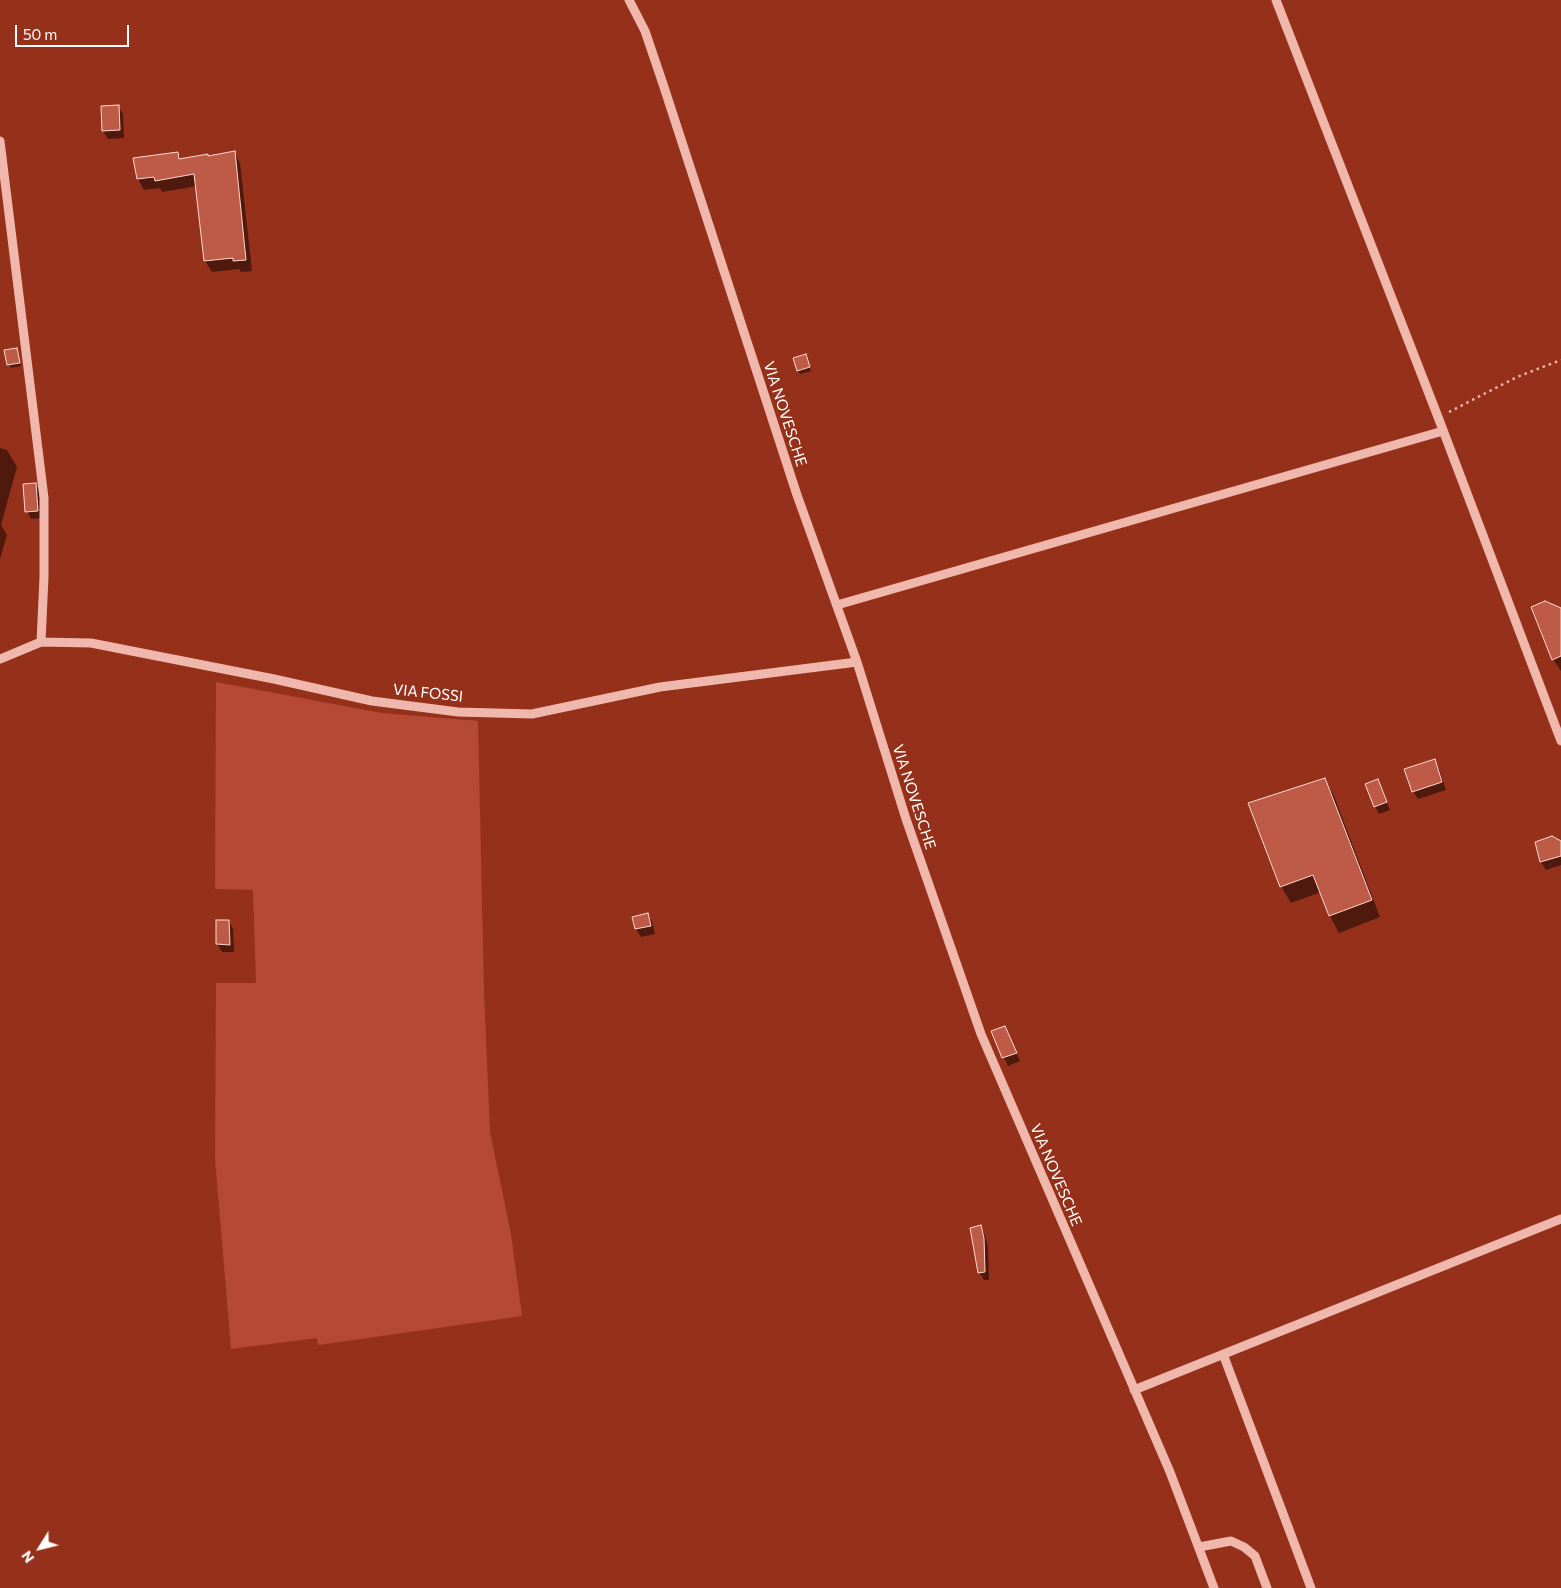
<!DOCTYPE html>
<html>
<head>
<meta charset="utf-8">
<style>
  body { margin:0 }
  #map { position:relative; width:1561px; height:1588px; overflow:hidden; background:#95301a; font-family:Commissioner,sans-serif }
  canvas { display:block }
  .north { position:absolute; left:15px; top:1523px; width:50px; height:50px; -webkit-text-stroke:4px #95301a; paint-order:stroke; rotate:234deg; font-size:14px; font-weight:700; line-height:20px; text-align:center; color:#fff }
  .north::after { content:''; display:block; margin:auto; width:18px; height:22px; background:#fff; clip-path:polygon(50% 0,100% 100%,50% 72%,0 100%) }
  .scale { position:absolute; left:15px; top:25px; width:114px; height:22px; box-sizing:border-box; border:2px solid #fff; border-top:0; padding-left:6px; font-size:15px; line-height:18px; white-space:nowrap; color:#fff; -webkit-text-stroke:4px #95301a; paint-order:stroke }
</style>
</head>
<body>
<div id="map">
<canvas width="1561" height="1588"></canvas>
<div class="north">N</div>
<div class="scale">50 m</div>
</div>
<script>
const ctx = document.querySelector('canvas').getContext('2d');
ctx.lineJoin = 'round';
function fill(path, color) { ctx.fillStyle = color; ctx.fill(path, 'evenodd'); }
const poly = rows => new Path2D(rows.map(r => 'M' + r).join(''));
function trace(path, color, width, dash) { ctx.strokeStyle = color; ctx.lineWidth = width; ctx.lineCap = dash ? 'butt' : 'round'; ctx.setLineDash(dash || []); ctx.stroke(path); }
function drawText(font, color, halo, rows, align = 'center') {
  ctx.font = font + ' Commissioner,sans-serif'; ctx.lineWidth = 5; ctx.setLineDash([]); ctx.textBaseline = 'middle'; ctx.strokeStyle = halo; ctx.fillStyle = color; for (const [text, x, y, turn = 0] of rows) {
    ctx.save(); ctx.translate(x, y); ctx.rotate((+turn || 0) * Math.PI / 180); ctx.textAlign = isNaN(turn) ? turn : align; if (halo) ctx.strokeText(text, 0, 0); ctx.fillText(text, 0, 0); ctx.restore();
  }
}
fill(poly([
  [216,682,382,713,478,721,484,992,490,1132,511,1234,522,1316,318,1345,317,1338,231,1349,215,1159,216,983,256,983,253,890,215,889]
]), '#b64935');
fill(poly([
  [118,106,123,114,124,138,108,139,103,131],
  [234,152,240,163,252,271,241,272,239,269,212,272,205,261,197,186,162,192,160,188,144,190,138,179,177,153,181,160,208,157],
  [17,349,21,366,11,368,9,364],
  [806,355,811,371,800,374,798,371],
  [0,448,7,450,17,467,1,525,7,535,0,559],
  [35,484,40,492,42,518,31,519,27,511],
  [1533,608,1561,612,1561,671,1553,659],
  [1434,761,1439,769,1446,790,1418,799,1413,791],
  [1324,779,1334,796,1380,917,1339,933,1330,916,1321,892,1291,903,1281,886],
  [1377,781,1390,810,1379,814,1375,806],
  [1536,843,1561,843,1561,865,1546,870,1541,862],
  [648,914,652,922,655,934,641,937,636,929,633,918],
  [229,921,233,929,234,952,222,952,217,944],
  [1004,1027,1020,1061,1008,1066,992,1032],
  [980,1227,985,1235,988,1247,989,1280,984,1280,979,1272]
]), '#0007');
const building = poly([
  [119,105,120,130,102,131,101,106,119,105],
  [235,151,246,260,233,261,233,258,204,261,194,174,155,181,154,177,137,179,133,158,178,152,179,159,208,154,208,156,235,151],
  [17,348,20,363,7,365,4,350,17,348],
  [806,354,810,367,797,371,793,358,806,354],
  [36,483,38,511,25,512,23,484,36,483],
  [1545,601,1561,608,1561,656,1552,660,1531,607,1545,601],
  [1435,759,1442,782,1412,792,1404,769,1435,759],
  [1325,778,1372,900,1329,916,1313,875,1280,887,1248,803,1325,778],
  [1378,779,1387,802,1374,807,1365,784,1378,779],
  [1552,836,1561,841,1561,856,1540,862,1535,842,1552,836],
  [648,913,651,926,635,929,632,917,648,913],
  [216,920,229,920,230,945,216,944,216,920],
  [1005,1026,1017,1053,1002,1058,991,1031,1005,1026],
  [981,1225,984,1238,985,1272,978,1273,970,1228,981,1225]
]);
fill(building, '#be5b47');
trace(building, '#fbd9d3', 1);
trace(poly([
  [1449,412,1517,377,1561,360]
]), '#f0b7ac', 2.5, [2.5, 4]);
trace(poly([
  [629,0,645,31,663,84,797,495,857,662,906,819,981,1034,1170,1472,1214,1588],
  [1276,0,1438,417,1561,741],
  [0,141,44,498,44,577,41,642],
  [837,605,1443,431],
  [0,659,41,642,91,643,274,679,372,701,458,712,532,714,660,687,857,662],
  [1223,1354,1311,1588],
  [1134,1390,1561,1219],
  [1199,1547,1231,1541,1244,1547,1255,1556,1267,1588]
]), '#f0b7ac', 9);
drawText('15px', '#fff', '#95301a', [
  ["VIA NOVESCHE",785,414,72],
  ["VIA FOSSI",428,693,6],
  ["VIA NOVESCHE",914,797,72],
  ["VIA NOVESCHE",1056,1175,67]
]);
</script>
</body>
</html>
